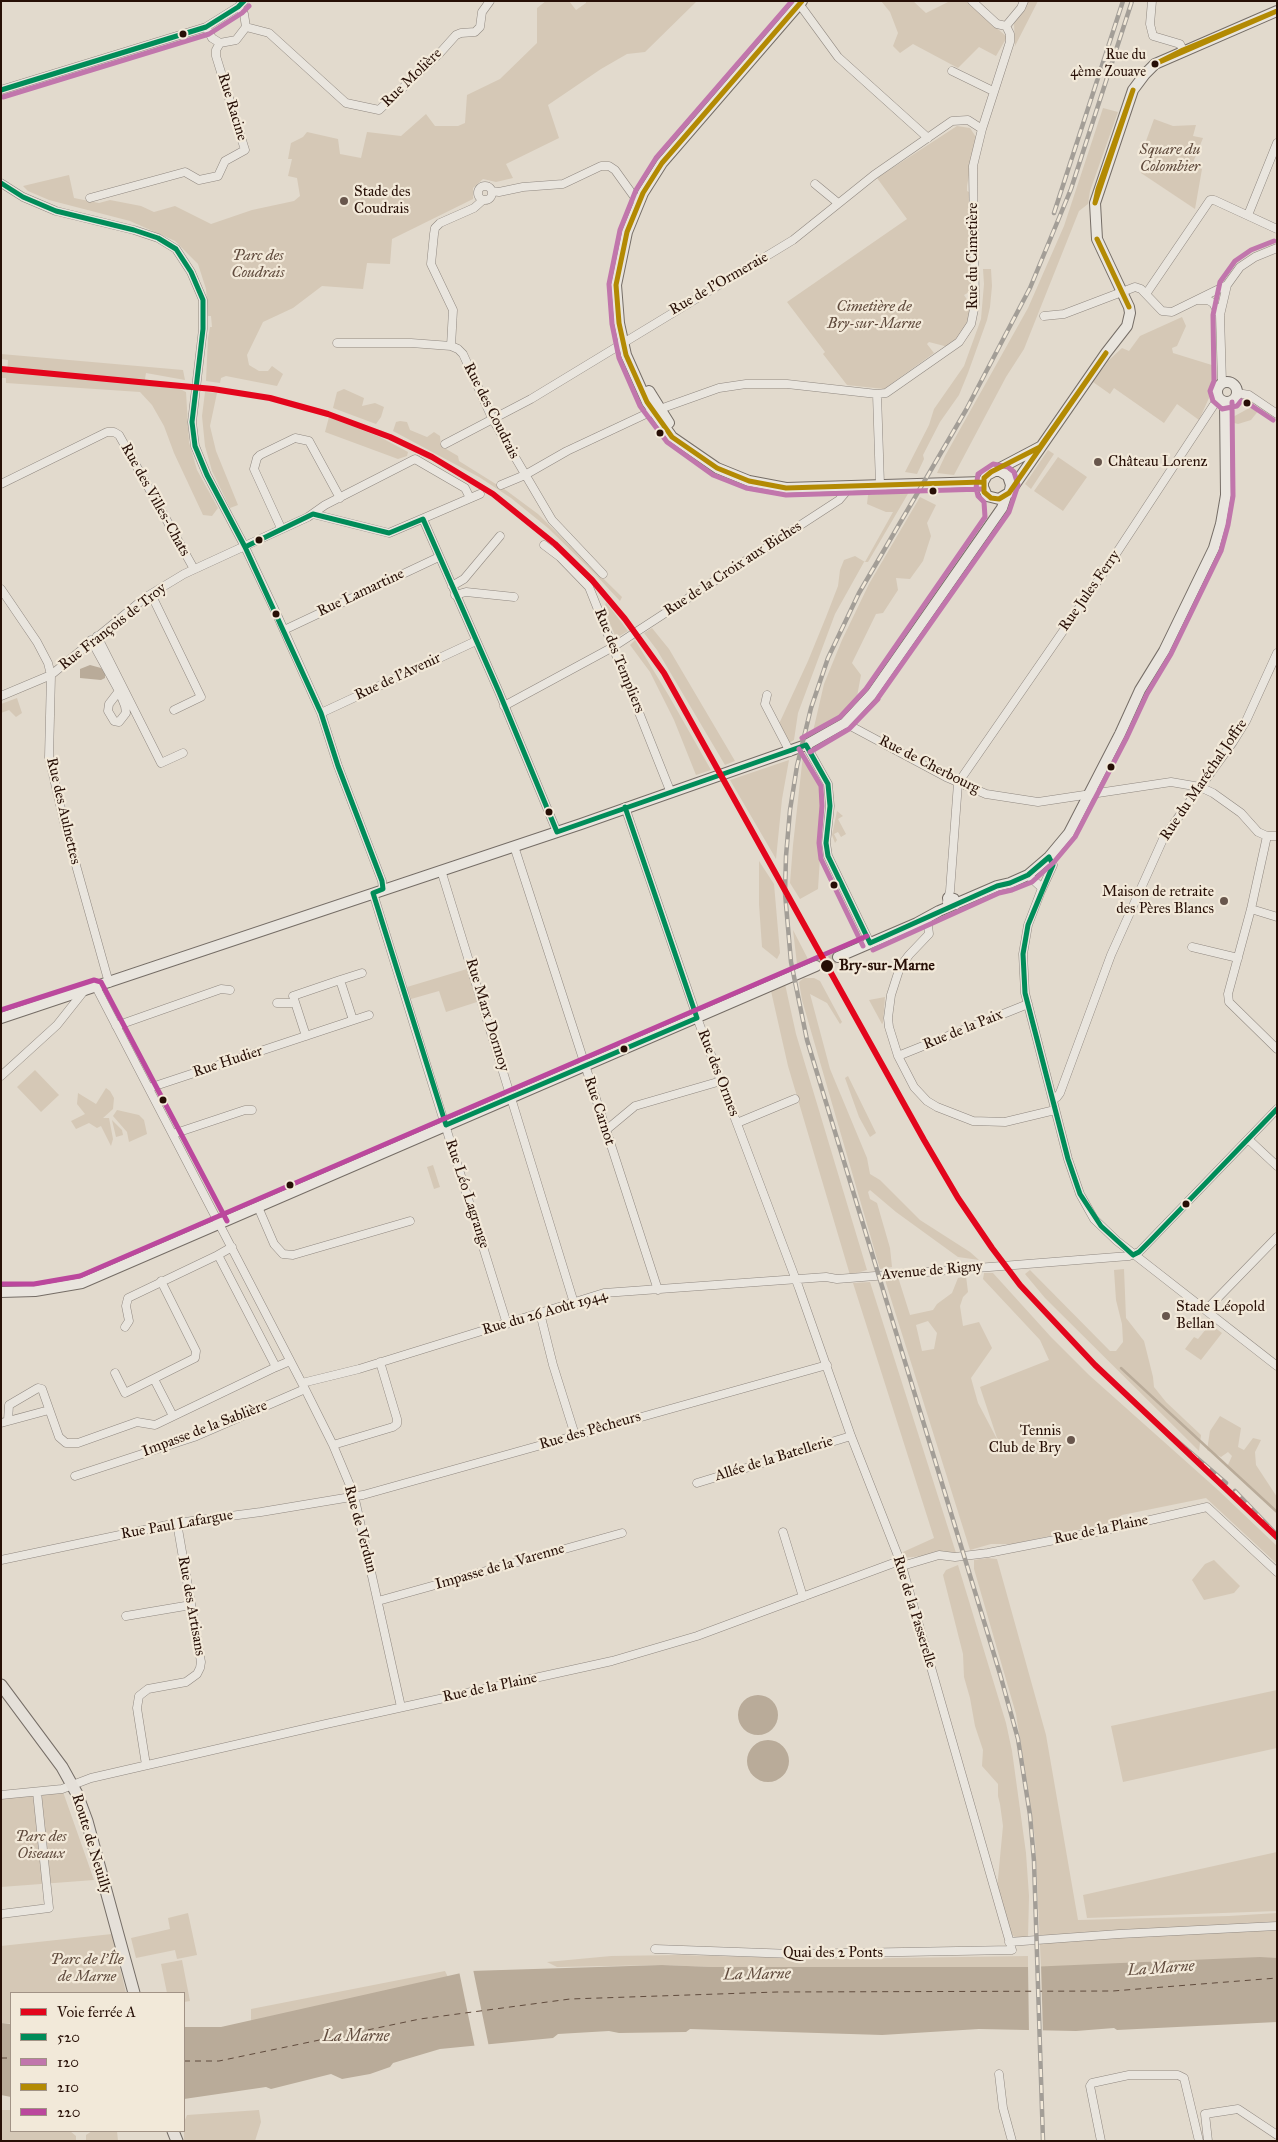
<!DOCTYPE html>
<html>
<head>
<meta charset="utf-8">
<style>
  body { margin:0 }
  #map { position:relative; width:1278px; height:2142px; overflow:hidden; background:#e2dacd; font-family:"IM FELL Great Primer",serif }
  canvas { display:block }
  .frame { position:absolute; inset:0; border:2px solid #270f06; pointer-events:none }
  .legend { position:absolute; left:10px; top:1992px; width:175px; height:140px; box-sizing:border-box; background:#f2e9d9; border:1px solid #a19285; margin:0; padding:6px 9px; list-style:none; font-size:15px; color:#270f06 }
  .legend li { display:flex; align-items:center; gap:10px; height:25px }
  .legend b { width:25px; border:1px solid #a19285 }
</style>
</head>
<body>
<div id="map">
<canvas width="1278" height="2142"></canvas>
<div class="frame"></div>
<ul class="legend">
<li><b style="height:6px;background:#e3051c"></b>Voie ferrée A</li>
<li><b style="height:6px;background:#008c59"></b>520</li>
<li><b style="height:6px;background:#c176ac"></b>120</li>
<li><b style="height:6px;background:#b38a03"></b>210</li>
<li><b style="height:6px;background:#bb489d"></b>220</li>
</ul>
</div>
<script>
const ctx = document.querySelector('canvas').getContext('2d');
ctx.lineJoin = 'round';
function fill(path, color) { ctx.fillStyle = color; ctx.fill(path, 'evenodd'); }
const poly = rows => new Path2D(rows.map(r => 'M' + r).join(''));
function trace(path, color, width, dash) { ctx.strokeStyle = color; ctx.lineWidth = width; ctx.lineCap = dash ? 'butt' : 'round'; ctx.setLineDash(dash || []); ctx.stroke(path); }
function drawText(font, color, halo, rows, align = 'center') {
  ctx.font = font + ' "IM FELL Great Primer",serif'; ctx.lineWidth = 4.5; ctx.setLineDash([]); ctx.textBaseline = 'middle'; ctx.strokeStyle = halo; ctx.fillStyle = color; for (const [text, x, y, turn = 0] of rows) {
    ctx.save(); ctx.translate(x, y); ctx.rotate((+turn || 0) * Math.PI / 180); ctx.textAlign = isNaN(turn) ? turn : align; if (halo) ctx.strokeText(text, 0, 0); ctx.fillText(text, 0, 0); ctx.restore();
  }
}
fill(poly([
  [546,1,569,1,576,10,586,3,586,1,697,1,645,52,627,54,601,69,548,105,559,138,506,164,513,178,496,182,483,179,473,188,473,199,392,239,390,264,367,263,363,289,322,286,293,308,263,322,247,355,249,365,259,371,268,371,272,366,283,374,277,386,226,376,221,378,220,383,206,381,208,338,210,327,212,327,211,316,208,316,206,289,198,264,175,241,130,221,49,200,28,191,23,186,69,175,74,198,99,203,110,200,141,206,154,212,175,206,211,224,252,210,294,201,300,196,297,178,288,176,292,159,288,159,291,143,303,137,307,132,338,139,340,154,361,158,367,132,401,136,426,114,435,126,458,126,465,123,467,95,500,79,537,43,537,8],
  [881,1,913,1,926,13,950,1,966,1,1007,37,996,56,979,47,958,68,913,44,900,53,893,46,898,33,890,12],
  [1028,1,1038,1,1015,46,1014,23,1025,10],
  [1103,108,1118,112,1090,191,1088,204,1079,211,1024,349,1006,377,954,475,937,473,945,456,1028,308,1064,226],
  [1154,119,1173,126,1196,125,1193,136,1203,138,1192,165,1202,169,1195,209,1141,173,1151,144,1146,141],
  [957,126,970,128,976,137,967,186,967,191,969,192,973,290,964,295,972,307,971,319,952,348,929,342,927,344,934,353,884,389,847,385,823,354,825,352,787,302,907,219,877,178],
  [983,269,991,269,992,286,990,307,987,320,968,373,959,395,940,422,923,455,924,459,917,474,905,472,929,425,934,409,964,366,981,319,984,284],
  [1182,317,1186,326,1177,346,1172,348,1173,353,1215,366,1209,398,1199,420,1177,404,1164,423,1114,388,1110,394,1093,382,1108,361,1122,348,1129,351,1140,336],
  [1,354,183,370,185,380,146,373,144,385,180,389,186,392,189,442,197,470,218,508,212,516,203,515,174,453,164,426,152,405,140,392,6,383,6,378,1,378,1,372,7,373,8,360,1,359],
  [344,389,364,398,362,406,375,403,384,407,381,417,376,424,333,408,337,392],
  [205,392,217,393,210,426,216,451,238,505,230,508,212,471,205,446,202,416],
  [1253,406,1259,410,1251,420,1238,424,1230,422,1231,418],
  [329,417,380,437,408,452,407,456,398,459,325,432],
  [400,421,407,422,410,430,427,437,434,432,440,436,441,446,458,456,459,461,507,491,538,514,622,597,620,601,593,572,548,528,511,498,479,477,393,431,396,422],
  [1048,450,1054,454,1031,489,1025,484],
  [1058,457,1087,477,1063,511,1034,491],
  [909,492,868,562,864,562,835,614,798,713,794,740,787,744,778,726,808,661,826,617,838,586,840,570,844,560,855,556,865,562,893,512,886,512,867,504,868,495],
  [920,497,936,505,927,523,931,536,923,561,910,579,896,578,898,590,883,613,876,614,852,663,861,675,856,702,811,740,824,684,842,640,869,584],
  [606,602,628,631,616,638,604,609],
  [652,628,669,649,735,761,725,765,657,650,644,633],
  [635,640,669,696,711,770,696,775,674,720,650,672,630,645],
  [17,698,22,713,16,717,9,710,1,713,1,704],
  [803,755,824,794,818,889,800,899,790,883,793,845],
  [789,760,782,799,776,859,730,780],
  [837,811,843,816,838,819,846,834,841,837,838,832,834,834,837,840,835,843,832,835],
  [759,861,774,884,780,953,777,959,762,947,759,904],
  [793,930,809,961,797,964],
  [467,969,477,1002,446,1012,439,991,411,999,407,987],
  [804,978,814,978,820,981,842,1022,840,1024,827,1003,810,994,830,1069,867,1158,870,1174,880,1180,920,1220,970,1252,979,1260,958,1257,896,1212,870,1190,868,1192,870,1199,877,1203,890,1248,892,1267,880,1269,802,1000,799,982],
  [785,984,796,1034,867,1270,850,1275,788,1066,771,991],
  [885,997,883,1023,882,1024,869,1000],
  [35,1070,59,1095,41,1112,17,1087],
  [848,1076,876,1133,870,1137,859,1117,845,1078],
  [106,1088,110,1091,114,1098,113,1109,103,1118,109,1118,113,1139,111,1146,101,1126,97,1128,89,1123,76,1129,71,1121,85,1114,77,1104,78,1093,96,1104],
  [117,1110,139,1115,144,1120,147,1134,129,1142,127,1132,113,1116],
  [112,1120,122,1130,123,1135,116,1137],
  [433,1165,440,1187,434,1189,427,1167],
  [1124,1269,1126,1318,1144,1341,1153,1377,1154,1387,1166,1402,1201,1435,1199,1451,1045,1298,1025,1274,1030,1270,1110,1351,1116,1351,1123,1342,1122,1324,1116,1300,1114,1270],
  [984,1273,993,1273,1051,1337,1089,1375,1218,1490,1277,1546,1277,1564,1206,1498,1122,1515,1114,1522,1013,1544,991,1544,970,1550,885,1280,898,1277,910,1315,933,1310,937,1304,952,1293,958,1278,966,1276,968,1292,963,1297,960,1306,963,1326,979,1322,992,1348,971,1378,978,1403,998,1441,980,1387,1049,1360,1040,1340,983,1279],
  [928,1321,937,1333,934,1349,922,1351,916,1325],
  [870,1282,956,1553,902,1558,903,1552,934,1538,853,1283],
  [1210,1324,1222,1333,1201,1360,1185,1349,1194,1337,1198,1339],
  [1220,1416,1241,1428,1238,1447,1244,1450,1253,1438,1261,1440,1255,1452,1256,1465,1277,1497,1277,1513,1227,1467,1232,1456,1228,1452,1221,1457,1207,1450,1210,1431],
  [988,1558,997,1559,1046,1735,1078,1920,1229,1916,1277,1913,1277,1958,1041,1967,1035,1839,1016,1714,974,1569,974,1560],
  [1214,1560,1240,1586,1234,1593,1204,1600,1192,1580,1205,1564],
  [958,1565,1006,1723,1012,1751,1026,1853,1029,1896,1028,1938,1016,1938,1010,1933,997,1889,1003,1826,1000,1804,998,1796,998,1784,982,1766,983,1750,975,1726,970,1698,964,1677,963,1654,943,1575,946,1570],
  [1277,1690,1277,1748,1123,1782,1111,1726],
  [62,1789,94,1880,1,1887,1,1797],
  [1277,1852,1277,1911,1087,1918,1083,1895],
  [188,1913,197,1955,177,1959,175,1950,136,1958,131,1938,170,1929,168,1918],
  [112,1934,126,1993,11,1993,11,2023,1,2023,1,1946],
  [678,1955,831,1959,1028,1956,1028,1967,712,1967,662,1965,557,1967,547,1962,611,1956],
  [182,1960,190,2001,184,2002,184,1993,167,1993,161,1964],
  [445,1971,448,1977,251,2021,251,2009],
  [1,2110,11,2110,11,2131,70,2131,76,2136,76,2141,1,2141],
  [259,2110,261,2122,255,2141,184,2141,184,2122,187,2115],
  [92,2131,117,2131,118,2141,86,2141,86,2135]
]), '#d5c8b6');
fill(poly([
  [90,665,101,668,105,673,105,678,101,680,80,678,80,669],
  '738 1715a20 20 0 1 1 40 0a20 20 0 1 1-40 0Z',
  '747 1761a21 21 0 1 1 42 0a21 21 0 1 1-42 0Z',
  [1260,1957,1277,1958,1277,2022,1117,2030,1114,2028,1076,2031,979,2029,882,2035,690,2029,686,2032,619,2033,609,2031,558,2034,553,2038,440,2049,393,2063,390,2067,370,2074,342,2079,331,2074,271,2089,266,2087,184,2099,184,2027,221,2027,470,1971,662,1965,712,1967,1028,1967],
  [1,2023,11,2024,11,2097,1,2095]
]), '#b9ab99');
fill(poly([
  [1041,1964,1043,2034,1029,2034,1028,1965],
  [473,1969,489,2047,475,2048,459,1971]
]), '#e2dacd');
trace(poly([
  [1121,1368,1277,1512]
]), '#b9ab99', 2.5);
trace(poly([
  [1,2058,11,2058],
  [184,2061,219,2061,420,2019,570,1999,777,1992,1113,1991,1277,1978]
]), '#614c3e', 1, [6, 5]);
trace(poly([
  [816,966,838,957]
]), '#c6bcaf', 10, [10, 5]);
const minor = poly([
  [972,1,997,24,1006,26],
  [1152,1,1150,24,1153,36,1180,44,1183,50],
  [800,5,838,57,928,138],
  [206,27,212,38,220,43,236,40,246,27,244,14,238,7],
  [246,27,269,33,346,103,379,110,439,54,456,35,461,33,475,32,480,27,482,12,490,1],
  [952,71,993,91],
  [1,90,206,27,238,7,244,1],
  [1,183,23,197,56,211,134,230,158,238,176,249,191,272,203,300,203,329,192,422,195,446,207,475,245,547,278,617,321,713,338,766,382,881,383,889],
  [815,184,838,203],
  '478 193a7 7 0 1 1 14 0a7 7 0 1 1-14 0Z',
  [492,191,499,192,523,187,563,184,601,166,609,166,615,170,638,202],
  [90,198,185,172,199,180,218,176,225,161,245,150,216,56,216,50,220,43],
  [1248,215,1277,143],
  [1146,294,1210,200,1214,200,1277,229],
  [1198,300,1208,300,1213,303,1220,315],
  [1044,316,1064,314,1135,287,1141,289,1162,311,1172,312,1227,285,1240,267,1255,257,1277,248],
  [337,343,411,343,451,346,458,349,463,354,492,418,552,520,603,574],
  [451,346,453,310,431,264,434,234,435,228,440,223,474,208,483,200],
  [1222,383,1220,315,1227,285],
  [1237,393,1249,395,1277,414],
  [877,394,880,485],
  [445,444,531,399,793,240,874,175,952,121,968,120,982,129],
  [1,484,107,432,114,432,119,435,194,569],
  [501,485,525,475,567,451,646,414,719,388,746,384,787,384,877,394,886,393,959,342,971,324,975,304,973,166,982,129,1010,42,1010,34,1006,26,1021,8,1024,1],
  [313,514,389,533,480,494],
  [423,519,499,692,557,832],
  [281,528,254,469,257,458,260,455,295,438,309,441,340,498],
  [544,545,560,557,589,587,671,793],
  [452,586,464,579,500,536],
  [1,589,37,642,48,663,51,675,49,757,65,826,109,983],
  [151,594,201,697,174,710],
  [455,595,466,592,514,597],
  [284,630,439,557],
  [97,636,161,763,183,753],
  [91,640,119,691,125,706,126,713,119,722,114,721,108,711,109,704,119,691],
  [767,695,765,704,790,752],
  [1,696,51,675,146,597,184,574,308,517,325,505,415,459,465,488,470,498],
  [504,706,613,647,839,500,845,493,848,487],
  [321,713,476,641],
  [845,723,946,777,986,794,1038,802,1171,782,1200,787,1213,793,1241,813,1258,832,1267,836,1277,836],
  [806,745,828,784,830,806,826,843,828,856,870,943],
  [625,807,699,1023,799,1288,851,1436,902,1566,1012,1950,793,1954,655,1949],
  [1267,836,1251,909,1228,994,1229,1002,1277,1049],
  [514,846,658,1290],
  [1049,857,1053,865,1041,891,1028,925,1023,954,1025,993,1068,1159,1080,1194,1094,1219,1117,1241,1277,1366],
  [441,870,574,1303],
  [1028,875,1042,888],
  [373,893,507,1324],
  [947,902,950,891,958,783,1106,569,1219,397],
  [1251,909,1277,917],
  [927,918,929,934,909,955,900,967,891,995,888,1018,889,1027,898,1056,914,1087,927,1101,937,1107,973,1121,1005,1122,1055,1110],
  [1192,947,1238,958],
  [340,980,362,973],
  [96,987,305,1389,333,1445,354,1495,401,1707],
  [277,1003,295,1003],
  [116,1026,221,989,230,990],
  [306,1036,293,996,340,980,353,1020],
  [898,1056,1028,1004],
  [1,1076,57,1025,84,991],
  [149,1088,369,1015],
  [1053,1100,1057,1097,1060,1093,1111,955,1164,837,1233,742,1246,721,1277,653],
  [737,1123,795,1099],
  [605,1131,635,1106,721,1081],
  [173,1134,245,1110,252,1110],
  [1248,1139,1277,1166],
  [258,1207,274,1244,283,1254,293,1255,410,1221],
  [232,1247,218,1255,276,1367,290,1361],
  [1206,1310,1277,1237],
  [540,1313,553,1365,575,1435],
  [125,1327,129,1321,126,1306,128,1298,218,1255],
  [115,1373,125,1393,195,1358,196,1351,161,1281],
  [154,1379,173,1416],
  [302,1383,359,1369,604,1293,826,1277,837,1279,1129,1256,1139,1252,1277,1109],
  [8,1421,9,1405,38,1388,42,1389,59,1437,66,1443,78,1443,137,1422,155,1425,276,1367],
  [1,1423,49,1410],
  [333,1445,393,1427,397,1424,397,1419,380,1362],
  [75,1476,194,1437,305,1389],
  [697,1483,851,1436],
  [783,1532,803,1597],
  [1,1560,177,1523,261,1512,363,1495,827,1365],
  [902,1566,939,1555,955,1557,988,1553,1111,1529,1207,1507,1277,1572],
  [378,1601,622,1533],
  [126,1616,191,1605],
  [146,1765,137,1708,139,1696,148,1689,186,1682,197,1674,200,1668,201,1662,177,1523],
  [1,1795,62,1789,91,1778,326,1724,612,1661,697,1636,899,1561],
  [1,1914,49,1908,37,1792],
  [1009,1942,1119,1934,1277,1926],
  [999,2074,1003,2108,1012,2141],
  [1101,2141,1090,2086,1092,2083,1129,2075,1178,2075,1184,2078,1199,2141],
  [1208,2141,1205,2114,1238,2109,1277,2135]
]);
const secondary = poly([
  [802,1,662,163,643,193,627,232,616,285,619,323,626,355,647,402,672,437,717,468,749,481,786,488,983,482],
  '1217 392a10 10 0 1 1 20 0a10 10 0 1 1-20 0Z',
  [649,391,669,423],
  [1040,447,987,475,983,482,983,487,987,496,999,499,1009,493,1106,353,1127,326,1130,313,1129,307,1097,239,1095,203,1133,90,1145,74,1155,64,1277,11],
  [995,471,1000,471,1008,476,1011,485,1010,490],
  [948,898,954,899,956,904],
  [838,957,917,923,939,911,997,886,1010,883,1028,875,1049,857,1069,833,1120,734,1140,690,1164,651,1214,548,1221,524,1226,495,1225,402],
  [1,1018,581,824,806,745,845,723,872,694,1002,508,1006,496],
  [1,1292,35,1291,82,1283,816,966]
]);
const primary = poly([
  [1,1685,62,1767,77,1794,87,1821,134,1993],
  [173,2131,177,2141]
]);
trace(minor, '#908880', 9);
trace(secondary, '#756d66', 12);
trace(primary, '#756d66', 13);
trace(minor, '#e9e5de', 8);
trace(secondary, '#e9e5de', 10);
trace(primary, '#e5e0d9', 11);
const rail = poly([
  [1054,213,1123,1],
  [1155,1422,1226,1483],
  [1235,1491,1277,1535],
  [1043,2141,1034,1861,1030,1815,1018,1739,1000,1674,807,1040,791,962,785,893,786,856,790,810,797,766,811,708,828,658,859,593,966,410,1030,288,1071,189,1132,1]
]);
trace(rail, '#a39e97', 4.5);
trace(rail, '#f2e9d9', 2.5, [8]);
trace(poly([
  [1,90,206,27,238,7,244,1],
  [1,183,23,197,56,211,134,230,158,238,176,249,191,272,203,300,203,329,192,422,195,446,207,475,245,547,321,713,338,766,382,881,383,889,373,893,446,1125,697,1018,625,807],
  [245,547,313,514,389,533,423,519,499,692,557,832,806,745],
  [806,745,828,784,830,806,826,843,828,856,870,943],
  [870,943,997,886,1010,883,1028,875,1049,857,1053,865,1028,925,1023,954,1025,993,1068,1159,1080,1194,1101,1226,1133,1255],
  [1133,1255,1139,1252,1151,1240,1277,1109]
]), '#008c59', 5);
trace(poly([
  [792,1,656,158,636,190,620,230,609,284,612,324,619,358,640,406,667,442,713,475,746,488,786,495,983,489],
  [3,97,209,34,242,13,249,6],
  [1273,420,1246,402,1241,401,1237,406,1222,409,1213,401,1210,391,1214,381,1213,315,1220,282,1235,261,1251,250,1274,241],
  [850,728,878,699],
  [802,738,840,717,866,689,985,517,984,502,978,496,976,488,978,474,993,464,1008,467,1014,472,1018,485,1009,512,878,698],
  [799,749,821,786,822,806,819,843,821,859,863,946],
  [810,752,849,729],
  [873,950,999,893,1012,890,1032,882,1054,862,1075,837,1127,737,1147,694,1171,654,1221,551,1228,525,1233,496,1232,402]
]), '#c176ac', 5);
trace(poly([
  [802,1,662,163,643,193,627,232,616,285,619,323,626,355,647,402,672,437,717,468,749,481,786,488,983,482],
  [1155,64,1183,50,1277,11],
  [1155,64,1277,11],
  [1095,203,1098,189,1133,90],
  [1095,203,1133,90],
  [1097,239,1129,307],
  [1097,239,1129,307],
  [1106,353,1009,493,999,499,991,498,984,492,984,478,991,472,1040,447,1106,353]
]), '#b38a03', 5);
trace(poly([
  [1,1010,94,980,101,982,227,1221],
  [1,1284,34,1284,80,1276,867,936]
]), '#bb489d', 5);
trace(poly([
  [1,369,213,389,270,398,328,414,390,437,432,457,493,494,555,544,592,580,625,619,664,673,924,1140,958,1198,992,1248,1020,1285,1095,1365,1277,1537]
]), '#e3051c', 6);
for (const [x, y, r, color] of [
  [183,34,4.5,"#270f06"],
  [1155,64,4.5,"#270f06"],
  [344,201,5,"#68564c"],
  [1247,403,4.5,"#270f06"],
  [660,433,4.5,"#270f06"],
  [1098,462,5,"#68564c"],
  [933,491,4.5,"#270f06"],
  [259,540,4.5,"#270f06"],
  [276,614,4.5,"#270f06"],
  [1111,767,4.5,"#270f06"],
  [549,812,4.5,"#270f06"],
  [834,885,4.5,"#270f06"],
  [1224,901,5,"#68564c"],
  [827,966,7,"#270f06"],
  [624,1049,4.5,"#270f06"],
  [163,1100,4.5,"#270f06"],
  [290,1185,4.5,"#270f06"],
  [1186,1204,4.5,"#270f06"],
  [1166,1316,5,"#68564c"],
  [1071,1440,5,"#68564c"]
]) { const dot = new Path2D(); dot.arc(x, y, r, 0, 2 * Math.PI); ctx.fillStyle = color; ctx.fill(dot); trace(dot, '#f2e9d9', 2); }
drawText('14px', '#270f06', '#f2e9d9', [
  ["Rue du",1146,56],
  ["4ème Zouave",1146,73]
], 'right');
drawText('15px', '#270f06', '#f2e9d9', [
  ["Rue Molière",412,78,-44],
  ["Rue Racine",232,107,73],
  ["Rue du Cimetière",973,256,-90],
  ["Rue de l'Ormeraie",719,284,-30],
  ["Rue des Coudrais",491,411,63],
  ["Rue des Villes-Chats",155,500,61],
  ["Rue de la Croix aux Biches",733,569,-33],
  ["Rue Jules Ferry",1090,591,-55],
  ["Rue Lamartine",361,593,-25],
  ["Rue François de Troy",113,627,-38],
  ["Rue des Templiers",619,661,68],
  ["Rue de l'Avenir",398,677,-25],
  ["Rue de Cherbourg",929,765,27],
  ["Rue du Maréchal Joffre",1204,780,-56],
  ["Rue des Aulnettes",63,811,77],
  ["Rue Marx Dormoy",487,1015,73],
  ["Rue de la Paix",963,1030,-22],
  ["Rue Hudier",228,1062,-18],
  ["Rue des Ormes",718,1073,69],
  ["Rue Carnot",599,1111,72],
  ["Rue Léo Lagrange",467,1194,72],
  ["Avenue de Rigny",932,1271,-5],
  ["Rue du 26 Août 1944",545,1313,-16],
  ["Impasse de la Sablière",205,1429,-21],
  ["Rue des Pêcheurs",590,1431,-16],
  ["Allée de la Batellerie",774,1459,-17],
  ["Rue Paul Lafargue",177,1525,-10],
  ["Rue de Verdun",360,1529,75],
  ["Rue de la Plaine",1101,1530,-12],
  ["Impasse de la Varenne",500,1567,-16],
  ["Rue des Artisans",191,1606,80],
  ["Rue de la Passerelle",914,1612,73],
  ["Rue de la Plaine",490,1688,-12],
  ["Route de Neuilly",91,1844,73],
  ["Quai des 2 Ponts",833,1953]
]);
drawText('italic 15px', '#604b3d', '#f2e9d9', [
  ["Square du",1170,150],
  ["Colombier",1170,167],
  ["Parc des",258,256],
  ["Coudrais",258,273],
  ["Cimetière de",874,307],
  ["Bry-sur-Marne",874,324],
  ["Parc des",41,1837],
  ["Oiseaux",41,1854],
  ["Parc de l'Île",87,1960],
  ["de Marne",87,1977]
]);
drawText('15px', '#270f06', '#f2e9d9', [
  ["Stade des",354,192],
  ["Coudrais",354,209],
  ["Château Lorenz",1108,462],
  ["Maison de retraite",1214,892,"right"],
  ["des Pères Blancs",1214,909,"right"],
  ["Stade Léopold",1176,1307],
  ["Bellan",1176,1324],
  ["Tennis",1061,1431,"right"],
  ["Club de Bry",1061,1448,"right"]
], 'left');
drawText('bold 15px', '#270f06', '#f2e9d9', [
  ["Bry-sur-Marne",839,966]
], 'left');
drawText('italic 16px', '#614c3e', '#f2e9d9', [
  ["La Marne",1161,1969,-4],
  ["La Marne",757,1975,-1],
  ["La Marne",356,2037]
]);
</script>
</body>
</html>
